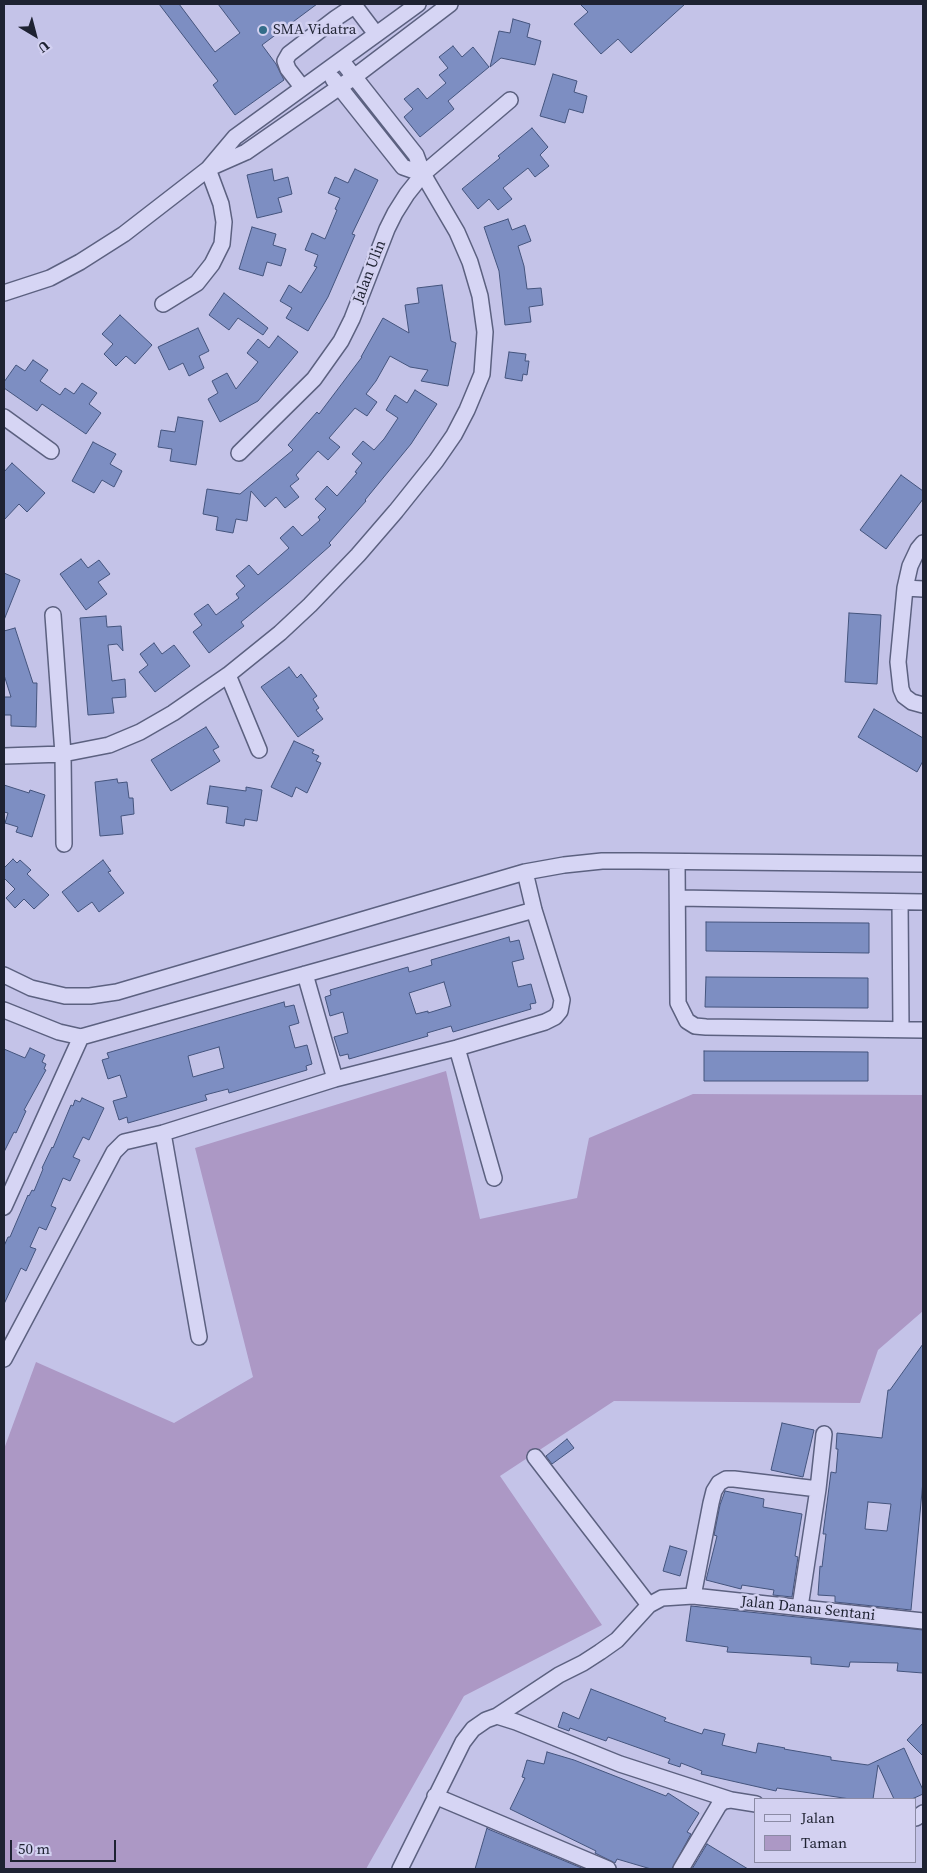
<!DOCTYPE html>
<html>
<head>
<meta charset="utf-8">
<style>
  body { margin:0 }
  #map { position:relative; width:927px; height:1873px; overflow:hidden; background:#c4c3e8; font-family:"Source Serif 4",serif }
  canvas { display:block }
  .frame { position:absolute; inset:0; border:5px solid #1e2232; pointer-events:none }
  .legend { position:absolute; left:754px; top:1798px; width:162px; height:65px; box-sizing:border-box; background:#d3d1f1; border:1px solid #8b8ba5; margin:0; padding:6px 9px; list-style:none; font-size:15px; color:#1e2232 }
  .legend li { display:flex; align-items:center; gap:10px; height:25px }
  .legend b { width:25px; border:1px solid #8b8ba5 }
  .north { position:absolute; left:10px; top:10px; width:50px; height:50px; -webkit-text-stroke:4px #d3d1f1; paint-order:stroke; rotate:143deg; font-size:14px; font-weight:700; line-height:20px; text-align:center; color:#1e2232 }
  .north::after { content:''; display:block; margin:auto; width:18px; height:22px; background:#1e2232; clip-path:polygon(50% 0,100% 100%,50% 72%,0 100%) }
  .scale { position:absolute; left:10px; top:1840px; width:106px; height:22px; box-sizing:border-box; border:2px solid #1e2232; border-top:0; padding-left:6px; font-size:15px; line-height:18px; white-space:nowrap; color:#1e2232; -webkit-text-stroke:4px #d3d1f1; paint-order:stroke }
</style>
</head>
<body>
<div id="map">
<canvas width="927" height="1873"></canvas>
<div class="frame"></div>
<ul class="legend">
<li><b style="height:6px;background:#d6d5f4"></b>Jalan</li>
<li><b style="height:14px;background:#ac98c5"></b>Taman</li>
</ul>
<div class="north">U</div>
<div class="scale">50 m</div>
</div>
<script>
const ctx = document.querySelector('canvas').getContext('2d');
ctx.lineJoin = 'round';
function fill(path, color) { ctx.fillStyle = color; ctx.fill(path, 'evenodd'); }
const poly = rows => new Path2D(rows.map(r => 'M' + r).join(''));
function trace(path, color, width, dash) { ctx.strokeStyle = color; ctx.lineWidth = width; ctx.lineCap = dash ? 'butt' : 'round'; ctx.setLineDash(dash || []); ctx.stroke(path); }
function drawText(font, color, halo, rows, align = 'center') {
  ctx.font = font + ' "Source Serif 4",serif'; ctx.lineWidth = 5; ctx.setLineDash([]); ctx.textBaseline = 'middle'; ctx.strokeStyle = halo; ctx.fillStyle = color; for (const [text, x, y, turn = 0] of rows) {
    ctx.save(); ctx.translate(x, y); ctx.rotate((+turn || 0) * Math.PI / 180); ctx.textAlign = isNaN(turn) ? turn : align; if (halo) ctx.strokeText(text, 0, 0); ctx.fillText(text, 0, 0); ctx.restore();
  }
}
fill(poly([
  [446,1071,480,1219,577,1198,589,1138,693,1094,923,1095,923,1311,878,1350,860,1403,614,1401,500,1476,602,1625,464,1696,366,1869,4,1869,4,1449,36,1362,174,1423,253,1377,195,1148]
]), '#ac98c5');
const building = poly([
  [159,4,179,4,215,52,240,33,218,4,317,4,262,45,276,64,284,80,235,115,213,85,218,81,159,4],
  [580,4,685,4,631,53,618,39,601,54,574,24,588,12,580,4],
  [513,19,530,24,527,37,541,41,535,65,501,58,490,67,499,31,510,33,513,19],
  [453,46,462,57,473,47,489,67,448,101,454,109,420,137,404,117,413,109,404,99,418,88,427,99,446,83,439,75,448,68,439,57,453,46],
  [553,74,577,81,574,92,587,96,583,113,569,109,565,123,540,116,553,74],
  [532,128,548,147,540,155,549,166,535,177,528,168,503,188,512,199,498,210,489,199,478,209,462,189,500,158,498,156,532,128],
  [272,169,274,181,288,177,292,194,278,198,282,212,257,218,247,175,272,169],
  [355,169,378,180,352,234,355,235,328,297,308,331,286,318,292,308,280,301,289,285,301,293,317,267,314,266,318,255,305,250,312,233,325,239,337,210,335,209,340,198,328,193,335,177,348,183,355,169],
  [508,219,512,230,525,225,531,241,518,246,524,266,527,289,541,288,543,305,529,307,531,322,505,325,499,271,484,227,508,219],
  [252,227,276,234,273,245,286,249,281,266,267,262,263,276,239,269,252,227],
  [442,285,451,341,456,343,448,386,421,381,428,370,410,367,390,356,376,381,366,394,377,402,367,416,355,408,329,438,340,447,328,460,318,451,296,475,299,479,290,486,299,497,285,508,276,497,265,507,251,491,247,521,236,519,233,533,216,530,218,517,203,514,207,489,240,494,293,450,288,445,317,412,319,414,362,357,361,357,383,318,409,333,405,305,419,303,417,288,442,285],
  [224,293,268,328,263,335,238,318,229,330,209,315,224,293],
  [120,315,152,345,135,364,126,356,116,366,104,354,113,344,102,334,120,315],
  [198,328,209,351,199,356,204,368,189,376,183,363,169,370,158,347,198,328],
  [278,336,298,352,258,401,220,422,208,399,218,393,212,381,227,373,236,389,258,362,247,353,258,339,269,348,278,336],
  [509,352,526,354,525,361,529,361,527,375,523,374,522,381,505,378,509,352],
  [33,360,48,370,40,381,60,395,65,388,74,394,82,383,97,393,89,404,101,413,86,434,42,404,37,411,4,388,4,382,16,365,25,371,33,360],
  [415,390,437,404,411,444,365,500,366,501,329,543,331,545,287,584,241,622,244,626,209,653,193,632,202,625,194,614,208,604,216,615,239,598,236,594,245,586,236,576,249,565,258,575,289,548,280,538,293,526,302,536,320,520,318,517,326,509,315,499,327,486,337,496,357,473,355,472,362,463,352,454,363,441,374,450,384,439,398,418,386,410,395,395,407,403,415,390],
  [178,417,203,421,196,465,170,461,172,449,158,447,161,430,175,432,178,417],
  [93,442,116,454,110,464,122,471,114,487,102,480,94,493,72,481,93,442],
  [12,463,45,493,27,512,19,504,4,520,4,472,12,463],
  [901,475,923,491,923,499,886,549,860,530,901,475],
  [81,559,88,568,99,560,110,574,98,582,107,594,86,610,60,574,81,559],
  [4,573,20,580,4,620,4,573],
  [849,613,881,615,877,684,845,682,849,613],
  [106,616,107,627,121,626,123,651,117,644,108,645,112,681,125,679,126,697,112,698,114,713,88,715,80,618,106,616],
  [15,628,33,683,37,683,36,727,11,726,11,715,4,715,4,697,11,697,4,675,4,631,15,628],
  [154,643,162,654,174,645,190,666,155,692,139,672,148,665,140,654,154,643],
  [289,667,297,678,301,674,317,696,313,699,319,708,316,710,323,719,298,737,261,687,289,667],
  [874,709,923,738,923,761,917,772,858,737,874,709],
  [206,727,219,747,213,750,220,761,171,791,151,760,206,727],
  [294,741,314,750,312,753,319,756,316,761,321,763,307,793,296,787,292,797,271,787,294,741],
  [117,779,118,783,127,782,129,798,133,798,134,814,121,816,123,834,100,836,95,782,117,779],
  [4,785,29,793,30,790,45,795,32,837,16,832,18,827,5,823,8,813,4,812,4,785],
  [210,786,246,791,246,787,262,790,257,821,245,819,244,826,226,823,228,807,207,804,210,786],
  [13,859,17,863,20,860,31,870,27,874,49,895,34,909,24,899,15,908,6,898,15,889,4,878,4,868,13,859],
  [103,860,111,871,108,872,124,893,99,912,92,902,78,912,62,892,103,860],
  [706,922,869,923,869,953,706,951,706,922],
  [509,937,510,942,519,940,524,959,512,962,518,987,531,984,536,1003,530,1004,531,1009,453,1032,451,1026,427,1033,428,1036,349,1059,348,1054,340,1056,334,1037,348,1033,343,1012,330,1016,325,997,331,995,330,990,408,967,409,972,432,965,431,960,509,937],
  [444,982,451,1006,428,1013,428,1011,416,1014,409,993,444,982],
  [706,977,868,978,868,1008,705,1007,706,977],
  [284,1002,285,1007,294,1005,299,1023,289,1026,295,1048,307,1045,312,1064,306,1066,307,1070,229,1093,228,1089,205,1095,207,1100,128,1123,127,1117,119,1120,113,1101,127,1097,120,1075,108,1079,102,1060,109,1058,107,1053,284,1002],
  [219,1047,224,1068,193,1077,188,1056,219,1047],
  [30,1048,45,1055,42,1062,46,1064,44,1069,46,1070,24,1110,26,1111,16,1133,14,1132,4,1152,4,1049,25,1058,30,1048],
  [704,1051,868,1052,868,1081,704,1081,704,1051],
  [82,1098,104,1108,89,1140,83,1137,73,1157,80,1160,70,1181,63,1178,51,1206,56,1208,46,1230,39,1227,30,1247,36,1249,26,1271,21,1268,4,1304,4,1246,8,1237,10,1237,28,1195,29,1196,32,1190,34,1191,43,1169,42,1168,52,1147,53,1148,71,1105,73,1106,75,1100,80,1102,82,1098],
  [923,1344,923,1481,911,1610,835,1602,835,1596,818,1595,820,1566,822,1567,826,1534,823,1534,831,1472,836,1473,838,1449,836,1449,837,1433,882,1438,888,1390,890,1390,923,1344],
  [868,1502,891,1504,887,1531,865,1529,868,1502],
  [782,1423,814,1430,803,1477,771,1470,782,1423],
  [567,1439,574,1448,552,1464,546,1456,567,1439],
  [725,1491,764,1499,763,1507,802,1514,795,1556,798,1557,792,1597,773,1595,774,1590,742,1585,741,1589,706,1580,717,1536,714,1535,720,1505,725,1491],
  [670,1546,687,1551,680,1576,663,1571,670,1546],
  [691,1606,923,1630,923,1673,897,1671,898,1663,850,1662,849,1667,811,1664,811,1657,727,1652,728,1647,686,1641,691,1606],
  [591,1689,666,1718,664,1721,702,1734,704,1729,725,1734,722,1745,756,1753,758,1743,785,1748,784,1749,831,1757,831,1760,868,1765,904,1748,923,1790,923,1794,912,1799,894,1799,878,1765,873,1799,850,1799,777,1788,776,1791,701,1774,702,1771,681,1763,680,1767,668,1763,670,1759,608,1737,606,1741,570,1728,569,1731,558,1727,563,1712,579,1719,591,1689],
  [923,1723,923,1756,907,1740,923,1723],
  [547,1752,574,1760,666,1796,668,1793,699,1813,687,1832,691,1834,672,1869,651,1869,617,1859,615,1863,595,1853,596,1851,510,1809,525,1778,522,1777,527,1760,544,1764,547,1752],
  [487,1828,488,1829,584,1869,475,1869,487,1828],
  [707,1844,748,1869,692,1869,707,1844]
]);
fill(building, '#7d8ec2');
trace(building, '#44547d', 1);
const minor = poly([
  [333,79,403,167,423,174],
  [302,87,288,69,285,61,289,54,336,18,351,8,357,9,376,34],
  [212,167,246,152,354,77,450,4],
  [4,293,50,278,80,262,124,234,208,169,235,137,418,4],
  [163,304,197,283,212,264,222,244,224,222,221,204,208,169],
  [4,417,51,451],
  [239,453,314,379,341,341,352,319,387,229,395,213,407,194,423,174,510,100],
  [923,543,918,549,910,566,905,588,898,662,901,689,904,696,912,702,923,705],
  [905,588,923,589],
  [53,615,63,754,64,844],
  [228,675,259,750],
  [4,756,63,754,109,745,140,732,173,713,228,675,280,633,310,605,358,555,396,511,436,461,454,435,467,410,482,374,485,332,480,296,470,262,457,232,423,174,416,155,341,60],
  [677,862,678,1003,687,1021,695,1026,706,1027,923,1030],
  [678,898,923,902],
  [900,902,901,1029],
  [305,974,335,1079],
  [4,975,31,988,65,996,90,996,117,992,525,872,564,865,602,861,639,861,923,864],
  [4,1010,59,1032,81,1037,534,910],
  [457,1048,494,1178],
  [163,1133,199,1337],
  [4,1207,81,1037],
  [4,1359,114,1152,124,1142,163,1133,335,1079,457,1048,545,1022,555,1017,560,1011,562,1000,534,910,525,872],
  [535,1457,649,1605],
  [693,1596,711,1503,714,1491,719,1483,726,1479,734,1479,818,1489],
  [800,1607,818,1489,824,1434],
  [497,1716,559,1675,583,1663,600,1652,617,1640,649,1605,662,1598,693,1596,923,1621],
  [435,1796,608,1869],
  [916,1818,923,1813],
  [400,1869,463,1742,473,1729,486,1720,497,1716,516,1722,620,1764,731,1800,756,1804],
  [681,1869,719,1805,724,1801,731,1800]
]);
trace(minor, '#5c6180', 18);
trace(minor, '#d6d5f4', 15);
for (const [x, y, r, color] of [
  [263,30,5,"#336d89"]
]) { const dot = new Path2D(); dot.arc(x, y, r, 0, 2 * Math.PI); ctx.fillStyle = color; ctx.fill(dot); trace(dot, '#d3d1f1', 2); }
drawText('15px', '#1e2232', '#d3d1f1', [
  ["SMA Vidatra",273,30]
], 'left');
drawText('15px', '#1e2232', '#d3d1f1', [
  ["Jalan Ulin",370,272,-69],
  ["Jalan Danau Sentani",808,1609,6]
]);
</script>
</body>
</html>
